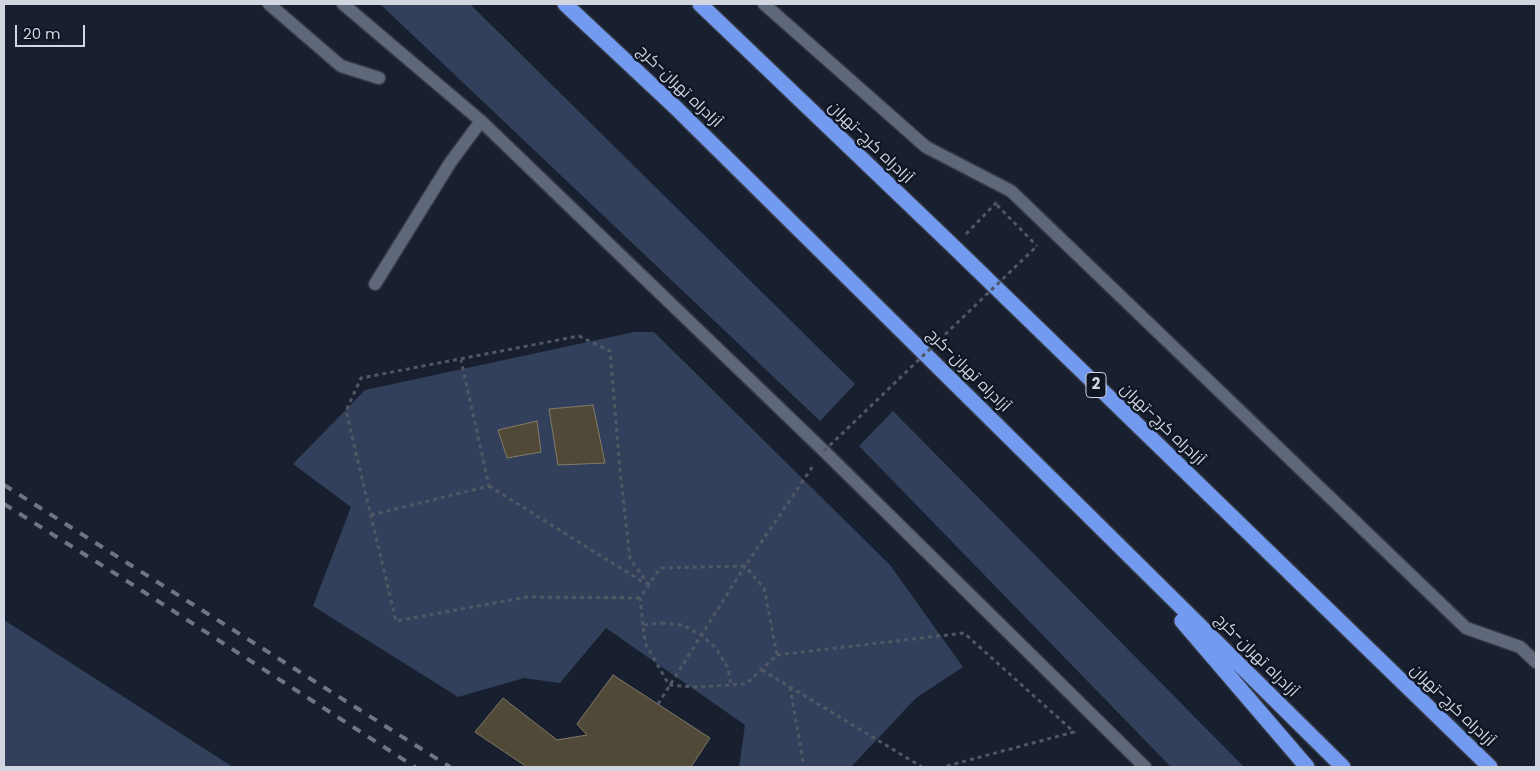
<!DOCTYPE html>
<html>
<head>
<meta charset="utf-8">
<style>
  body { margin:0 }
  #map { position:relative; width:1540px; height:771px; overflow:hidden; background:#181f2e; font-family:Poppins,sans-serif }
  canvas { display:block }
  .frame { position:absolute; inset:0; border:5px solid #d1d6e0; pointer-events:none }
  .scale { position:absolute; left:15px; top:25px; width:70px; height:22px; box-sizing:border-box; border:2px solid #d1d6e0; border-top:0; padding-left:6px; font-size:15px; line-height:18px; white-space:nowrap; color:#d1d6e0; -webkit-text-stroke:4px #0f1624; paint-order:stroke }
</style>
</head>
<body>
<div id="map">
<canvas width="1540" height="771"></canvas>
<div class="frame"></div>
<div class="scale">20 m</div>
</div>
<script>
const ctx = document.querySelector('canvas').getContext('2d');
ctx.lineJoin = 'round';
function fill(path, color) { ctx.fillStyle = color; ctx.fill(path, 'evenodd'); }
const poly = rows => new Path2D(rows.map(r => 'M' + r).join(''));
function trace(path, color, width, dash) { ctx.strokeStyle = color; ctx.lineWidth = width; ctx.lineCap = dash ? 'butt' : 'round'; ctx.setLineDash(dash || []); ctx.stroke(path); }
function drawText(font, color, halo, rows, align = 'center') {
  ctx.font = font + ' Poppins,Cairo,sans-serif'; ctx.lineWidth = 5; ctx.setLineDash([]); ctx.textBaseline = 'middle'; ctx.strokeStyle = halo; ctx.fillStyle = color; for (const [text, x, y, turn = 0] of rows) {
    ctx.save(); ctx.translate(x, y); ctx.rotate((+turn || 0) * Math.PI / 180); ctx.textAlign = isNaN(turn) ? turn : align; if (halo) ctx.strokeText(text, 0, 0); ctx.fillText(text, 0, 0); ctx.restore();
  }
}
fill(poly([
  [380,4,470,4,855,384,820,421],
  [634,332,654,332,890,565,963,667,916,698,851,767,739,767,745,725,606,628,560,683,524,678,458,697,313,606,351,507,293,464,365,390],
  [893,411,1244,767,1171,767,1168,764,859,446],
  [4,620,233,767,4,767]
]), '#32405c');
const building = poly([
  [593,405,605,463,558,465,549,409,593,405],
  [537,421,541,452,507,458,498,430,537,421],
  [613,675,710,738,691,767,527,767,475,732,503,698,557,740,587,735,577,724,613,675]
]);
fill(building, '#514937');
trace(building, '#837b68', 1);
const minor = poly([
  [269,4,341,66,379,78],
  [343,4,481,121,824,451,1145,767],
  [764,4,926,147,1011,191,1466,628,1520,647,1536,662],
  [375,284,450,163,481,121]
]);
const highway = poly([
  [565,4,674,106,1343,767],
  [700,4,954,247,1490,767],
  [1182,621,1307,767]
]);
trace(minor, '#353946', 15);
trace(highway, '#353946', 18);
trace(poly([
  [997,205,1037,246],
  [966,234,997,202],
  [489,486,646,584],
  [371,515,489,486,461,360],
  [640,598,527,597,396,621,346,411,361,378,579,336,610,351,620,470,630,559,649,585],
  [662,623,683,625,701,635,716,648,728,668,731,685,694,687,669,685,645,643,643,625,662,623],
  [643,625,640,598,660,568,745,566,813,466],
  [777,655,964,633,1074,732,943,767],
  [762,670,922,767],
  [790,687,804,767],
  [658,704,745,566,764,588,777,655,746,684,731,685]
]), '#515765', 3, [4, 4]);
trace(minor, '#5f687a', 12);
trace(highway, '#729aee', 15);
trace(poly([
  [4,485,450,767],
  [4,504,119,576,415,767]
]), '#6f7582', 4, [9, 9]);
trace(poly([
  [824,451,1037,246]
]), '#515765', 3, [4, 4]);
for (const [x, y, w] of [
  [1096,385,20]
]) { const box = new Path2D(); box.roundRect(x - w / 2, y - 12.5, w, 25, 4); ctx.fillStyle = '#0f1624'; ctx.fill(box); trace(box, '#d1d6e0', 1); }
drawText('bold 15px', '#d1d6e0', null, [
  ["2",1096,385]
]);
drawText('16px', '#d1d6e0', '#0f1624', [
  ["آزادراه تهران-کرج",679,87,44],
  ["آزادراه کرج-تهران",870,143,44],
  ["آزادراه تهران-کرج",968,371,45],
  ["آزادراه کرج-تهران",1162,425,44],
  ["آزادراه تهران-کرج",1256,656,45],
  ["آزادراه کرج-تهران",1452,706,44]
]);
</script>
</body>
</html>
